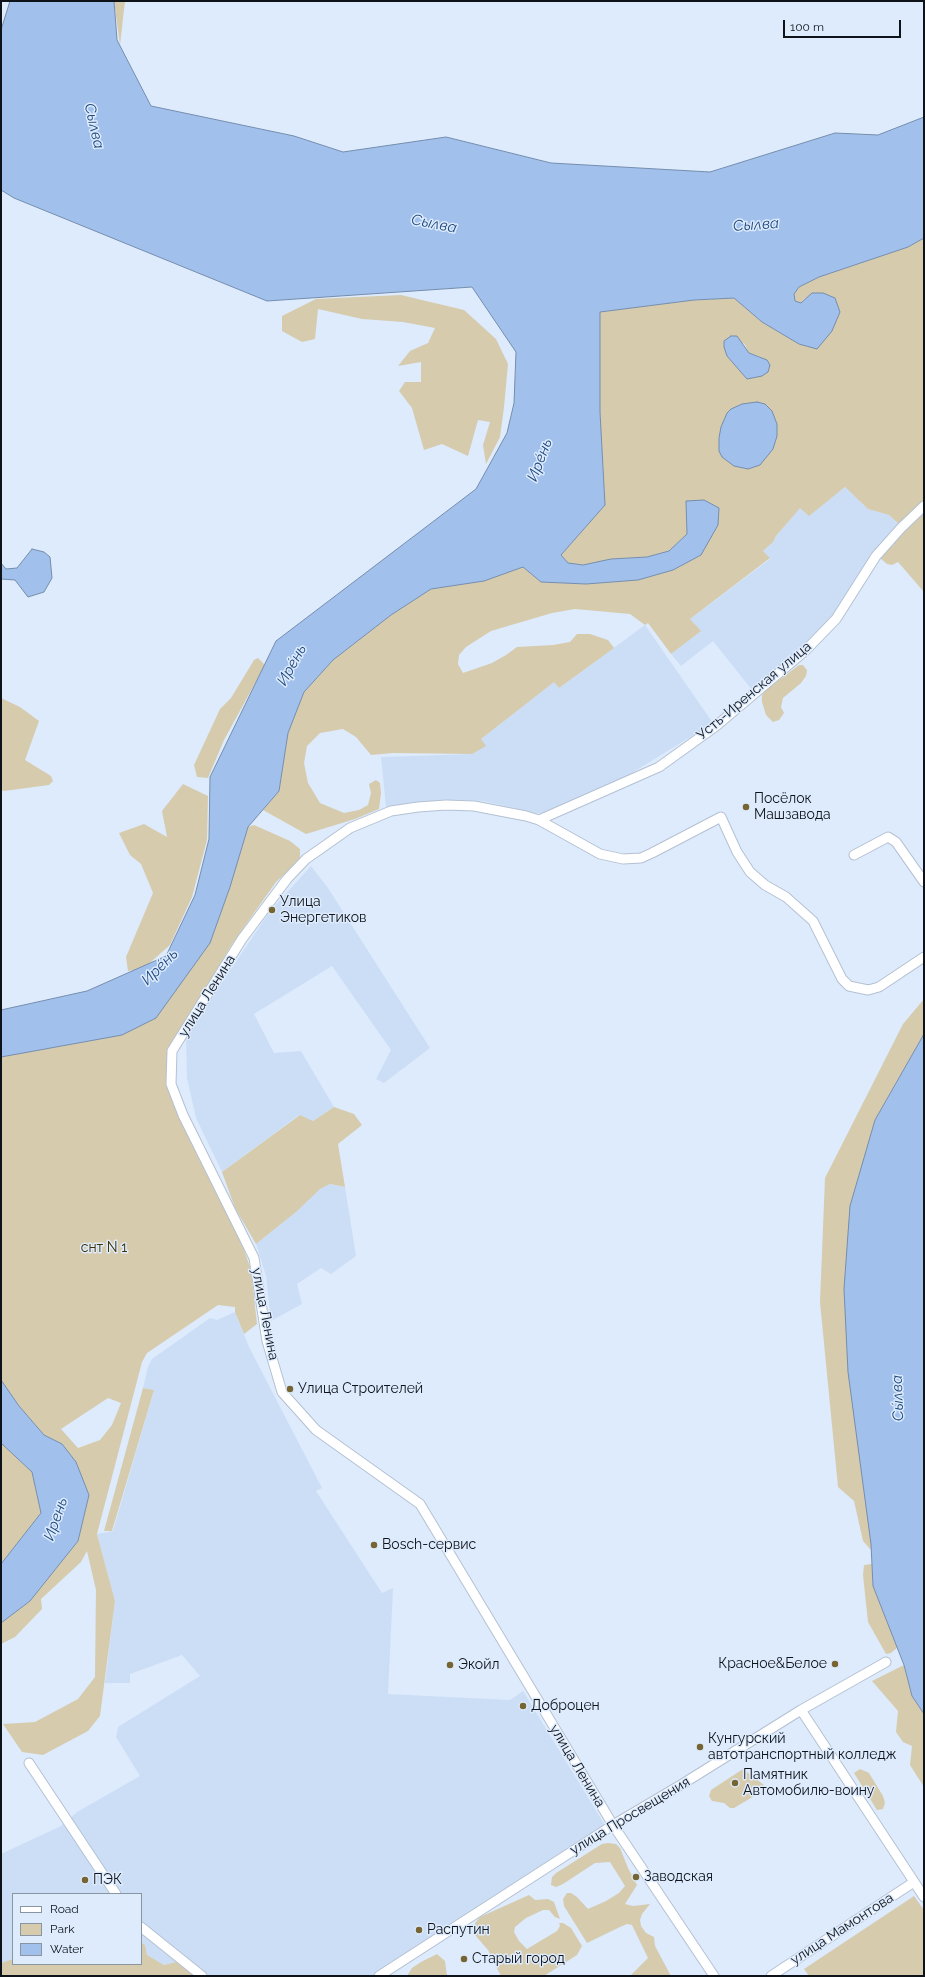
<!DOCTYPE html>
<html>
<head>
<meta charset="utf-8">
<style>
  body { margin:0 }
  #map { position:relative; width:925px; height:1977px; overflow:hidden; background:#ddebfd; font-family:Raleway,sans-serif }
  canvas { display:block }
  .frame { position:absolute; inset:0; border:2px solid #0e1319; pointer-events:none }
  .legend { position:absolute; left:12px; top:1893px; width:130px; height:72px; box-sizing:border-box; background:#ddebfd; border:1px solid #8a95a2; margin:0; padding:5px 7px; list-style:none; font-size:12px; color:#0e1319 }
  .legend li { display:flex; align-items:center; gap:8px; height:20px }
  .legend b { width:20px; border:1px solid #8a95a2 }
  .scale { position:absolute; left:783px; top:20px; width:118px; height:18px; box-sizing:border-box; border:2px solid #0e1319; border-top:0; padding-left:5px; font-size:12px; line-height:14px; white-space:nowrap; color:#0e1319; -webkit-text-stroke:3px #ddebfd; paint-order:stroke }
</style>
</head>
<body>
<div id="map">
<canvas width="925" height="1977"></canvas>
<div class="frame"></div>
<ul class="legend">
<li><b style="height:5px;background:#fff"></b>Road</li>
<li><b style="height:11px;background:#d6cbad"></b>Park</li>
<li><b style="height:11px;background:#a1c1ec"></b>Water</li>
</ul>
<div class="scale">100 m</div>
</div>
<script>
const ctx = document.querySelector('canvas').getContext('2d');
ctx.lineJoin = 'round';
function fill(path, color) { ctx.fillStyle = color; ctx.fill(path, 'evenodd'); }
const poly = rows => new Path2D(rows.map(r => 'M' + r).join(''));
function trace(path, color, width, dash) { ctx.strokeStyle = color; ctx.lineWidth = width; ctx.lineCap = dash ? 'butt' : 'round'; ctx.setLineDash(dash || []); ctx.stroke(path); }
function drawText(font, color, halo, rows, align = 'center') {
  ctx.font = font + ' Raleway,sans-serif'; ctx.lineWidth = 3; ctx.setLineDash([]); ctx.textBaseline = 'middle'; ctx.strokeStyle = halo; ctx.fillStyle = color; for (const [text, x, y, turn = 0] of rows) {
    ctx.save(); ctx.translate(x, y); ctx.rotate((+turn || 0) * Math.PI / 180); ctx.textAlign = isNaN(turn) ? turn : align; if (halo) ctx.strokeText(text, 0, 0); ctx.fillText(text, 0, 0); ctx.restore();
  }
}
fill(poly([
  [845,487,868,509,889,515,899,524,833,619,796,655,752,690,713,641,681,666,671,654,700,631,690,619,770,559,763,551,773,542,776,536,800,507,809,515],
  [645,625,713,723,619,781,547,813,536,813,483,801,458,800,386,807,381,757,472,754,481,739,554,681,559,688],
  [311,866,328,888,430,1048,384,1083,376,1079,391,1050,332,966,254,1014,274,1053,301,1051,334,1107,313,1121,299,1115,222,1172,196,1118,187,1078,186,1036,270,911],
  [330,1184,345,1187,356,1256,331,1274,321,1268,297,1284,302,1304,271,1321,266,1276,256,1244,296,1212,309,1197,320,1189],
  [235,1312,249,1347,322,1488,316,1491,382,1593,393,1588,388,1694,510,1700,523,1691,606,1827,374,1976,195,1976,176,1962,164,1965,147,1955,145,1945,141,1942,141,1894,13,1894,13,1959,1,1963,1,1854,61,1826,77,1812,140,1776,116,1737,118,1727,200,1676,182,1655,130,1674,130,1683,105,1683,115,1601,97,1534,113,1531,154,1390,143,1388,148,1367,152,1359,210,1318,217,1320]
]), '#ccdef6');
fill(poly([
  [114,1,125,1,120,45],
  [924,238,924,500,899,524,889,515,868,509,845,487,809,516,800,508,776,536,773,542,763,551,770,558,690,619,701,631,671,654,648,623,645,625,630,614,575,609,552,613,491,631,466,647,459,655,458,664,463,673,492,663,506,655,517,647,553,645,570,642,577,634,590,634,608,640,614,648,559,688,554,682,481,739,486,746,472,754,393,753,371,755,356,737,343,729,320,733,307,746,304,763,308,783,320,803,344,813,359,810,368,805,371,793,369,784,376,780,380,783,381,793,379,809,355,819,306,834,263,810,279,791,288,733,304,692,333,660,391,615,431,589,484,581,523,567,541,582,586,584,638,580,673,570,701,555,686,501,687,534,669,551,647,557,611,559,583,565,568,563,561,555,605,505,600,412,600,312,694,300,734,298,762,322,799,344,805,298,801,303,795,301,794,294,799,287,819,277,908,247],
  [744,343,749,353,761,357,736,366,727,356],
  [401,295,464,310,496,339,508,364,504,407,500,437,486,464,483,445,490,422,478,420,468,456,442,444,424,450,412,408,399,391,405,382,421,382,421,362,398,366,410,351,428,343,435,328,403,322,362,319,318,309,315,339,302,342,282,331,282,316,316,299],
  [924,509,924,592,898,562,892,565,887,564,880,558,887,548,893,546,902,529],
  [258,658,265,665,224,740,208,778,197,777,194,765,220,709,231,698,254,660],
  [799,665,803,665,807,670,806,676,801,683,783,698,781,707,784,713,779,720,773,722,766,715,762,702,762,695,766,690],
  [1,698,20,707,39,721,25,760,51,776,53,781,49,785,4,791,1,790],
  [183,784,208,796,207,840,192,897,170,945,144,968,128,971,126,957,153,893,141,864,130,855,119,833,144,824,167,837,162,811],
  [254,825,290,841,300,849,300,859,276,882,232,944,191,1012,167,1055,167,1083,173,1103,242,1244,251,1270,257,1324,244,1334,235,1312,235,1307,218,1305,147,1353,142,1362,97,1534,115,1601,100,1716,88,1731,43,1755,22,1752,3,1724,35,1722,78,1699,95,1677,96,1590,87,1551,81,1562,41,1599,42,1609,15,1637,1,1644,1,1623,30,1601,78,1541,89,1495,76,1462,62,1444,44,1435,19,1406,1,1380,1,1057,122,1035,210,943,230,887,248,827],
  [108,1398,121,1403,112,1425,100,1440,78,1448,61,1429],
  [924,999,924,1034,875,1120,871,1550,863,1541,854,1501,838,1487,820,1302,825,1178,903,1024],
  [334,1107,354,1114,362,1125,338,1144,345,1187,330,1184,320,1189,296,1212,256,1244,235,1208,222,1172,300,1115,313,1121],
  [143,1388,154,1390,112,1531,104,1531],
  [1,1443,32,1472,41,1513,1,1564],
  [872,1564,873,1586,898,1647,891,1653,886,1654,868,1622,863,1575,864,1565],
  [904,1665,912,1696,924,1714,924,1787,910,1765,912,1746,903,1742,896,1732,898,1711,872,1681],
  [743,1769,764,1785,756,1795,734,1808,730,1808,724,1803,712,1801,709,1796,711,1790],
  [860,1769,869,1773,883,1796,885,1803,883,1809,877,1810,854,1773],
  [608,1843,616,1844,620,1848,628,1868,637,1885,625,1904,633,1906,650,1904,642,1914,640,1920,641,1926,646,1933,654,1937,655,1946,671,1976,630,1976,648,1958,632,1925,627,1924,620,1927,587,1943,564,1906,563,1899,567,1893,571,1893,577,1897,588,1909,606,1901,619,1893,625,1886,610,1862,595,1863,563,1884,556,1887,551,1885,552,1877,556,1873,602,1844],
  [529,1895,535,1900,548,1899,554,1902,560,1919,555,1917,549,1910,543,1910,526,1918,515,1927,514,1932,519,1941,527,1949,557,1931,560,1926,559,1923,563,1923,571,1928,582,1946,577,1955,544,1976,501,1976,488,1950,475,1935,475,1923,480,1917],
  [914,1896,924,1910,924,1976,809,1976,804,1969],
  [141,1942,145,1945,147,1955,164,1965,176,1962,195,1976,1,1976,1,1963,13,1959,13,1964,141,1964],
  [437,1954,445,1961,447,1976,407,1976,412,1968,421,1962]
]), '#d6cbad');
const water = poly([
  [10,1,114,1,117,40,151,106,294,136,343,152,446,137,551,163,710,172,835,133,878,135,924,117,924,238,908,247,819,277,799,287,794,294,795,301,801,303,812,293,823,293,835,298,840,312,832,331,817,349,799,344,762,322,734,298,694,300,600,312,600,412,605,505,561,555,568,563,583,565,611,559,647,557,669,551,687,534,686,501,704,500,719,508,718,525,701,555,673,570,638,580,586,584,541,582,523,567,484,581,431,589,391,615,333,660,304,692,288,733,279,791,248,827,230,887,210,943,156,1018,122,1035,1,1057,1,1010,87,991,166,956,195,895,209,839,210,777,276,641,476,489,507,433,514,403,516,352,472,287,267,301,14,198,1,190,1,30,10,1],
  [731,336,737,336,749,353,767,360,770,365,768,372,762,376,747,379,727,356,724,347,724,341,731,336],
  [757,402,765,404,772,411,777,424,777,436,773,449,760,465,748,469,734,466,722,457,719,451,719,438,721,427,727,413,731,409,742,404,757,402],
  [32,549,44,552,50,557,52,578,44,592,28,597,15,580,1,579,1,563,6,569,17,568,32,549],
  [924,1034,924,1714,912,1696,904,1665,873,1586,871,1544,848,1372,844,1289,850,1206,875,1120,924,1034],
  [1,1380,19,1406,44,1435,62,1444,76,1462,89,1495,78,1541,30,1601,1,1623,1,1564,41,1513,32,1472,1,1443,1,1380]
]);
fill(water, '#a1c1ec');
trace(water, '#758dad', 1);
const minor = poly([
  [539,820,659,767,716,726,806,650,836,619,876,556,901,528,924,506],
  [854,855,888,837,896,842,924,882],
  [801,1710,924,1897],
  [29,1763,116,1894],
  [141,1927,202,1976],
  [379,1976,613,1825,684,1783,801,1710,886,1662],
  [714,1976,613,1825,420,1504,316,1430,282,1392,267,1341,254,1258,183,1115,171,1084,172,1051,242,939,287,879,306,859,350,828,391,811,418,807,446,805,474,806,526,816,539,820,600,854,623,859,641,858,652,853,721,817,737,852,750,872,765,885,786,897,813,921,842,979,849,986,868,990,879,987,924,957],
  [771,1976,914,1882]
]);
trace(minor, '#b4c1d2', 11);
trace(minor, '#fff', 9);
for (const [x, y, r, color] of [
  [746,807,4,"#766533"],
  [272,910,4,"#766533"],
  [290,1389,4,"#766533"],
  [374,1545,4,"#766533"],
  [835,1664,4,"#766533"],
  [450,1665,4,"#766533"],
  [523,1706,4,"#766533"],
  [700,1747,4,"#766533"],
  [735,1783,4,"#766533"],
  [636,1877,4,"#766533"],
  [85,1880,4,"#766533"],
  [419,1930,4,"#766533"],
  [464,1959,4,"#766533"]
]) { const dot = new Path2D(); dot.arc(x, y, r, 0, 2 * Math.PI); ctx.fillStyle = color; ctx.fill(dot); trace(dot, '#ddebfd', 1.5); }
drawText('14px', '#0e1319', '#ddebfd', [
  ["Усть-Иренская улица",754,691,-40],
  ["улица Ленина",207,996,-58],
  ["улица Ленина",265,1314,79],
  ["улица Ленина",577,1766,59],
  ["улица Просвещения",630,1816,-31],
  ["улица Мамонтова",842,1929,-33]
]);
drawText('14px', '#0e1319', '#ddebfd', [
  ["Посёлок",754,799],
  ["Машзавода",754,815],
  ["Улица",280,902],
  ["Энергетиков",280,918],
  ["Улица Строителей",298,1389],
  ["Bosch-сервис",382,1545],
  ["Красное&Белое",827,1664,"right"],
  ["Экойл",458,1665],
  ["Доброцен",531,1706],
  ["Кунгурский",708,1739],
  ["автотранспортный колледж",708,1755],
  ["Памятник",743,1775],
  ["Автомобилю-воину",743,1791],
  ["Заводская",644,1877],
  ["ПЭК",93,1880],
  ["Распутин",427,1930],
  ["Старый город",472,1959]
], 'left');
drawText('14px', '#3d3004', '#ddebfd', [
  ["снт N 1",104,1248]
]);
drawText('italic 15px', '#204a7f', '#ddebfd', [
  ["Сылва",94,126,77],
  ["Сылва",434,224,11],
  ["Сылва",756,225,-4],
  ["Ире́нь",540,460,-69],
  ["Ире́нь",292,665,-61],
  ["Ире́нь",160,967,-45],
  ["Сы́лва",898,1398,-92],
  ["Ирень",56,1519,-71]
]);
</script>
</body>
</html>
